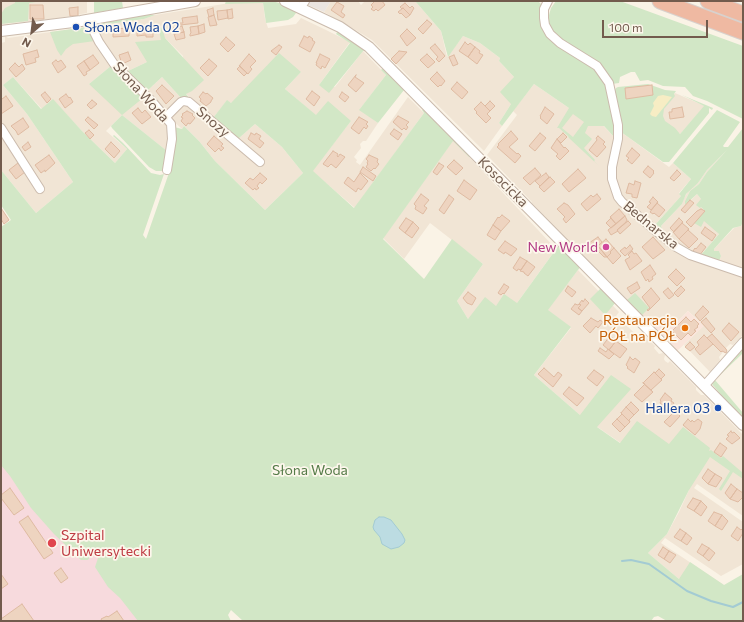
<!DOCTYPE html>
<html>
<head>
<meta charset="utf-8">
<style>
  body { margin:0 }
  #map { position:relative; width:744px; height:622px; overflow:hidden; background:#faf3e6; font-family:Commissioner,sans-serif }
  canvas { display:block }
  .frame { position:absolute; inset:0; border:2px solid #725b4d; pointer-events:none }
  .north { position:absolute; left:12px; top:12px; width:40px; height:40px; -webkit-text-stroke:3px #fdf7ec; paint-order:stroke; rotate:208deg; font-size:11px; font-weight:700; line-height:16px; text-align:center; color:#725b4d }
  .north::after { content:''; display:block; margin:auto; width:14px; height:18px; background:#725b4d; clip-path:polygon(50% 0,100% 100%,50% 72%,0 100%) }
  .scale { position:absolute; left:602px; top:20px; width:106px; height:18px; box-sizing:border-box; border:2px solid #725b4d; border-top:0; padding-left:5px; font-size:12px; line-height:14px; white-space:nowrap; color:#725b4d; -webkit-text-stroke:3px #fdf7ec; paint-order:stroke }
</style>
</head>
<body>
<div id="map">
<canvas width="744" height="622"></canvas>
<div class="frame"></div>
<div class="north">N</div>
<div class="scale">100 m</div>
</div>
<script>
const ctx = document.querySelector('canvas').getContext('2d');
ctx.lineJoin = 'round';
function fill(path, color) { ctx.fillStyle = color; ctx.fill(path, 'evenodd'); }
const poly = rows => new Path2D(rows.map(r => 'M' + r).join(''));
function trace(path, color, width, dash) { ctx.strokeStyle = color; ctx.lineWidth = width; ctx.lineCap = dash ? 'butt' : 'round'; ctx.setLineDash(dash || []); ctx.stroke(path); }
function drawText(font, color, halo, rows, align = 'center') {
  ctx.font = font + ' Commissioner,sans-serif'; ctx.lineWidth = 3.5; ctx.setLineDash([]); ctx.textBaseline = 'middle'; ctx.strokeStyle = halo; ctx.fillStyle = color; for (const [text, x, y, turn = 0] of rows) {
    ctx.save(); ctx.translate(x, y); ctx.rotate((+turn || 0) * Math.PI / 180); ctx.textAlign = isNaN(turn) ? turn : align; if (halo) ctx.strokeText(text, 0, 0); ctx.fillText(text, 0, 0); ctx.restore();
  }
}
fill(poly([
  [1,1,87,1,87,13,53,19,1,24],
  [331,1,358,1,361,5,365,1,415,1,441,31,447,57,463,36,480,43,500,58,499,61,514,77,511,104,499,123,502,126,484,151,372,40,344,23,324,12],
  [230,3,263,3,265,19,268,28,296,24,301,18,326,30,350,42,319,85,335,87,363,51,386,75,360,109,378,123,366,141,363,141,360,144,361,148,354,157,357,160,356,162,360,165,408,97,424,113,355,208,312,171,351,121,316,116,285,89,301,72,231,103,227,101,213,118,186,94,183,56,165,38,161,40,147,62,128,71,119,65,98,36,102,30,101,25,144,19,155,15],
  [87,27,112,65,89,84,143,97,146,100,144,103,148,106,150,105,168,127,169,132,167,151,122,115,106,131,127,149,115,163,82,131,53,100,42,109,13,77,3,85,27,114,73,182,36,213,1,170,1,43,5,42,5,36,8,38],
  [162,77,181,98,166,111,147,91],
  [534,84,569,108,575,96,614,137,610,161,617,201,622,208,671,247,743,276,743,335,733,345,730,344,726,348,727,351,726,353,723,352,719,357,720,360,710,372,684,345,703,326,698,320,688,311,678,321,646,319,610,283,610,281,603,276,532,203,532,202,487,155,517,115,513,111],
  [675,93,705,106,680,134,656,117],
  [182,105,187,105,238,139,255,124,282,147,303,173,265,210,215,161,199,141,184,126,182,129,169,117],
  [621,132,669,167,673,163,691,179,679,193,681,196,654,226,620,196,614,171],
  [453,140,556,249,517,303,496,306,468,319,457,301,483,264,430,223,404,259,383,238],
  [727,150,707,172,699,184,690,191,685,201,686,205,697,194,701,199,701,207,705,211,719,234,700,256,676,243,662,232,661,226,682,204,684,198,689,190,698,183,707,170],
  [743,222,743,269,719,261,721,256,719,251,714,251,714,249,734,228,741,226],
  [578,270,619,312,616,316,640,338,643,334,655,346,654,348,659,354,663,353,665,355,664,359,665,361,668,363,670,361,696,387,696,390,701,395,704,395,743,435,743,516,697,484,694,488,743,522,743,564,721,576,665,538,661,543,724,585,679,579,648,553,667,534,679,512,689,490,580,415,534,375,571,328,547,310]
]), '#f1e5d5');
fill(poly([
  [688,311,704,326,677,351,646,319,678,321]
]), '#fae5db');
fill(poly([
  [306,1,331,1,324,12,304,3]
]), '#ebe5e0');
fill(poly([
  [32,457,169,621,1,621,1,465]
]), '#f7dadd');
fill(poly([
  [15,1,43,1,29,3,28,21,1,24,1,14,5,8,15,3],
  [94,1,122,1,123,8,94,13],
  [226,1,272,1,283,4,295,11,296,13,293,17,288,20,266,23,263,3,225,4],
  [415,1,538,1,541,4,540,10,542,27,586,61,604,79,615,117,614,137,604,126,588,126,585,133,592,139,584,148,595,160,594,161,599,166,569,138,568,136,559,128,557,128,569,108,534,84,502,126,499,123,511,104,500,92,514,77,499,61,500,58,480,43,463,36,448,57,441,31],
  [573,114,584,122,573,137,562,128],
  [556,1,620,1,743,46,743,119,707,101,693,96,685,87,663,86,648,80,640,81,635,72,631,72,620,77,619,83,612,84,554,34,547,22,551,8],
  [140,14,155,15,144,19,102,25,102,30,100,33,94,28,95,23],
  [158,26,162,28,165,38,204,80,192,91,186,94,191,100,166,112,158,103,166,111,181,98,162,77,147,91,131,76,128,71,123,70,119,65,128,71,147,62,135,42,161,40],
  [87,27,95,41,73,44,66,49,61,56,57,50,50,32],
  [338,31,364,50,329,93,319,85,350,43,336,34],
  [279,53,301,72,285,89,316,115,328,101,351,121,313,171,354,208,424,113,422,110,425,108,438,122,437,124,439,126,441,125,471,155,469,157,453,141,383,239,424,279,452,239,483,264,457,301,468,319,485,297,496,306,504,294,517,303,559,245,581,266,548,310,571,327,534,375,580,415,611,375,631,389,597,427,620,443,637,421,669,444,683,427,710,448,709,451,711,450,721,458,723,456,743,473,743,479,733,472,721,491,719,489,730,471,710,457,689,490,667,534,648,553,679,579,690,562,724,585,743,574,743,621,667,621,658,616,654,617,651,621,243,621,231,610,228,615,231,621,138,621,120,598,108,587,95,567,98,558,98,554,93,553,88,560,81,560,54,534,31,508,10,476,1,465,1,227,11,220,1,205,1,170,36,213,73,182,27,114,3,85,13,77,41,109,53,99,82,131,115,163,127,149,113,136,114,135,123,143,151,173,160,175,164,174,143,235,146,239,170,170,174,127,182,129,184,126,199,141,215,161,265,210,303,173,282,147,255,124,238,139,213,118,227,100,231,103],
  [112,65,143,98,122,115,167,151,170,127,164,170,162,171,156,171,149,167,112,128,111,126,122,115,89,84],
  [385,66,404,90,378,123,359,110,386,75,381,70],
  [648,84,665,90,676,91,674,94,675,96,664,109,663,116,665,121,675,128,680,134,704,106,682,95,713,108,712,110,709,108,709,113,669,162,663,162,621,132,614,92,616,88,618,87],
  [717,110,740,122,723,146,724,147,728,147,743,128,743,222,741,226,733,228,714,249,714,251,719,251,721,256,719,261,700,256,719,234,704,221,701,227,694,223,705,211,701,207,700,208,696,205,701,199,697,194,685,205,685,201,690,191,699,184,707,172,727,150,707,170,698,183,686,194,682,204,661,226,663,232,654,226,681,196,679,194,691,179,673,163],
  [602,287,616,302,605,315,590,299],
  [635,293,649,308,642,315,627,300],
  [743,347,743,353,715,380,743,413,743,421,712,384,712,382]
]), '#d2e7c6');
fill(poly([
  [663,95,672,97,656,117,652,116,650,114,654,106,653,103,658,96]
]), '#f7edc4');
const water = poly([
  [379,517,384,517,391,520,402,534,405,540,404,543,399,547,391,549,382,544,380,537,374,530,373,527,375,520,379,517]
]);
fill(water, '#bcdce2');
trace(water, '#a3cbd3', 1);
trace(poly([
  [622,561,631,560,649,564,687,591,711,601,733,607,743,602]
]), '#a3cbd3', 2);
const building = poly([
  [375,1,382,1,385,5,378,11,376,9,374,11,371,9,373,7,371,5,375,1],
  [337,2,344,6,341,12,345,15,343,18,331,10,337,2],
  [405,3,410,8,412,6,414,8,410,15,403,8,402,9,400,7,405,3],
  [30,5,43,5,44,19,30,19,30,5],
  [78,7,78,16,70,16,69,8,78,7],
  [213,8,214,15,209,17,207,10,213,8],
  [403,8,410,15,406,18,401,13,400,14,398,12,403,8],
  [232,9,233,18,228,19,227,10,232,9],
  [227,10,228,18,218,20,217,11,227,10],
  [214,15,217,25,210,26,208,17,214,15],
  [197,16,198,23,180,25,180,23,183,23,182,18,197,16],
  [427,20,432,24,423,34,418,29,427,20],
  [204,24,205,32,199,34,198,26,204,24],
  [182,26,184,32,174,34,173,28,182,26],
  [198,26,199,34,190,36,190,34,191,33,190,27,198,26],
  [146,27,146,28,153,28,153,37,146,37,146,35,137,36,137,28,141,28,141,32,143,32,143,28,146,28,146,27],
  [129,28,129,36,113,37,113,29,129,28],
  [407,29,416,38,407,46,400,36,407,29],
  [184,32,185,38,176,40,174,34,184,32],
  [304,36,308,38,309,36,313,39,312,40,315,42,310,52,299,46,304,36],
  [226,37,235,45,228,52,220,44,226,37],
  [465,42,468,45,470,43,475,47,468,57,459,51,465,42],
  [435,44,445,56,439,62,436,59,438,57,430,48,435,44],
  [279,45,282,47,276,55,271,51,279,45],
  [475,47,480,51,479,53,483,55,477,64,468,57,475,47],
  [37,50,39,57,35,58,36,62,26,65,23,54,37,50],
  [399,51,407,52,396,64,391,59,399,51],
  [128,52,131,60,122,64,119,55,128,52],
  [249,54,256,61,250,67,252,69,248,74,239,66,249,54],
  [320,54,330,59,325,68,322,66,321,69,316,65,317,63,316,63,320,54],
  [427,54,435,62,428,68,420,60,427,54],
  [93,55,99,63,90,70,84,61,93,55],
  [454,55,458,64,453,66,449,57,454,55],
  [209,59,217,66,208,76,200,68,209,59],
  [56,60,58,62,61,60,66,67,58,73,52,63,56,60],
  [84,61,90,70,86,72,87,74,84,76,77,66,84,61],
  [15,63,19,67,22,64,25,69,16,77,9,69,15,63],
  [240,66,247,73,244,76,237,69,240,66],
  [437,72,445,81,441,86,440,85,438,87,430,79,437,72],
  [356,75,355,77,364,83,356,92,348,85,356,75],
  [457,82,468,92,462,99,451,89,457,82],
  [162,85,174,96,166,104,156,91,162,85],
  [652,85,653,95,626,99,625,88,652,85],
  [312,91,320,97,314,106,306,99,312,91],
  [45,92,51,99,47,103,41,95,45,92],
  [203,92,206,94,207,93,213,98,211,101,211,102,206,106,200,101,201,99,199,97,203,92],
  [342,92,349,97,345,102,339,97,342,92],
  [66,94,69,98,70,97,73,102,65,108,59,99,66,94],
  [6,96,13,106,1,114,1,97,2,99,6,96],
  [92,100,97,104,91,109,87,105,92,100],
  [490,101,495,106,490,111,485,106,490,101],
  [481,102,490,111,487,114,491,118,486,123,476,113,477,112,474,109,481,102],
  [545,107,554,114,547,124,540,118,541,117,540,116,545,107],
  [682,107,684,117,670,119,669,112,672,112,672,109,682,107],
  [138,108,142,113,145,110,151,117,142,124,132,113,138,108],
  [187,111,193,114,192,115,195,118,190,124,188,123,186,126,181,121,183,118,181,117,183,115,182,114,187,111],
  [398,116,409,122,406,125,408,127,406,130,404,128,402,130,393,122,398,116],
  [88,117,98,125,94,129,85,120,88,117],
  [359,117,368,122,366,124,368,126,366,129,364,127,359,134,351,128,359,117],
  [23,118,29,127,18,135,16,131,11,126,23,118],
  [394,129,402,134,398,140,390,134,394,129],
  [89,130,94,135,90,139,85,133,89,130],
  [511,131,518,139,509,147,517,154,518,153,521,156,515,163,497,147,499,145,498,144,511,131],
  [251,133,255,135,256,133,261,136,259,139,264,143,260,148,248,139,251,133],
  [540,133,546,138,535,151,529,146,540,133],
  [563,133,567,137,561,143,557,139,563,133],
  [214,136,223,144,221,146,224,148,221,151,219,148,215,152,207,144,214,136],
  [598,136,605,142,603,144,606,147,597,157,589,150,597,140,596,138,598,136],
  [557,139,564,148,565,147,569,151,560,160,556,156,558,154,551,148,557,139],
  [28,142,31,147,25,151,22,147,28,142],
  [111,142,120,151,114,158,105,149,111,142],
  [632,148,640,155,632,164,627,160,629,158,626,156,632,148],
  [333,151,338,154,337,156,338,157,340,154,345,157,336,168,331,164,328,167,323,164,333,151],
  [49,155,55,163,45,172,45,170,41,173,35,165,49,155],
  [369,155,378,159,377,162,379,164,375,169,374,168,371,171,366,167,368,164,367,163,368,161,366,159,369,155],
  [454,160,463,168,456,175,447,167,454,160],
  [18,163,25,172,16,179,9,170,18,163],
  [439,163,444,166,437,175,433,172,439,163],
  [648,166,654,171,653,172,654,173,650,178,643,172,648,166],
  [363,167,376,176,373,181,360,172,363,167],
  [535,168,541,175,530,185,523,178,535,168],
  [578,169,586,178,569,192,562,184,578,169],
  [677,170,681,174,674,181,670,178,677,170],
  [260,173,267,179,262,184,260,182,257,186,259,188,256,190,255,188,253,190,245,183,250,178,253,180,260,173],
  [360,173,368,181,361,190,358,188,356,192,344,183,348,177,354,182,360,173],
  [546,173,549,177,540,186,535,181,546,173],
  [550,177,555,182,544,192,539,187,550,177],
  [464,180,477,190,470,200,457,191,464,180],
  [635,181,641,183,637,198,632,197,632,194,626,193,629,183,634,185,635,181],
  [421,194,429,200,424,206,427,208,423,214,415,209,416,206,414,204,421,194],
  [597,194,601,199,587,211,581,204,591,195,593,197,597,194],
  [449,195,454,199,444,214,439,210,449,195],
  [653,197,658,202,651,210,647,207,651,203,649,202,653,197],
  [690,200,694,203,685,213,681,210,690,200],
  [564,203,568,205,575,214,566,223,563,219,565,217,557,209,564,203],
  [657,203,665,210,659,217,654,213,653,214,650,212,657,203],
  [1,208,9,220,4,224,1,219,1,208],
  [619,209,625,216,616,224,610,217,619,209],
  [701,209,705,211,691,227,686,222,697,211,701,209],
  [502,215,510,221,501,231,493,225,498,217,499,218,502,215],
  [625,216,627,220,626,222,617,230,618,231,611,235,608,230,625,216],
  [406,218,413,222,405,233,399,228,406,218],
  [611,218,616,224,611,228,606,223,611,218],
  [679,218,683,222,674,232,670,228,679,218],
  [628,221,631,224,620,234,617,230,628,221],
  [413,222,419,228,412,238,405,233,413,222],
  [682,223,689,229,679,239,673,232,682,223],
  [493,225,501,231,495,240,487,235,493,225],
  [705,227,716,235,712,241,701,233,705,227],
  [688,230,698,239,689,248,679,239,688,230],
  [598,237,602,242,598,246,607,257,604,257,597,250,596,251,589,243,598,237],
  [653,237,665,250,653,259,642,247,653,237],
  [606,239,614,248,610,252,611,253,607,257,598,246,606,239],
  [505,241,517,249,511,256,505,252,504,254,498,250,505,241],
  [701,243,706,247,699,256,693,251,695,248,696,249,701,243],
  [630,245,633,249,625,256,620,251,625,247,626,249,630,245],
  [614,248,621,256,613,264,607,257,611,253,610,252,614,248],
  [632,251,634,254,636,253,642,261,630,270,625,260,630,257,628,255,632,251],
  [520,257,527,261,521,270,518,269,517,271,513,268,520,257],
  [527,261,535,267,528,276,524,273,524,272,520,271,527,261],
  [650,265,656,274,652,277,653,279,649,282,648,279,646,281,641,272,650,265],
  [676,269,685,278,677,286,668,277,676,269],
  [637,282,640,288,631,294,627,288,637,282],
  [504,284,509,287,504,294,503,293,501,295,498,293,504,284],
  [568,286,576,292,572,297,565,291,568,286],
  [681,286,685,290,678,297,674,293,681,286],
  [651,288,660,299,648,311,647,310,650,308,642,297,651,288],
  [668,288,674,295,669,299,663,292,668,288],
  [468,292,476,298,472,305,467,303,463,298,468,292],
  [585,299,589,303,582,311,578,308,581,305,579,304,582,300,583,302,585,299],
  [575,304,578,305,579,304,581,305,578,308,582,311,579,315,571,309,575,304],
  [703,306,709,312,700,321,695,315,703,306],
  [686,317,691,322,694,319,699,324,697,326,698,327,694,330,696,331,691,336,688,333,681,340,672,331,686,317],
  [591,318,598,322,600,320,603,322,598,328,596,326,590,333,583,326,591,318],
  [706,318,715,329,711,333,701,322,706,318],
  [729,323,739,332,731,341,722,331,729,323],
  [712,334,726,349,727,351,726,353,722,351,721,352,707,338,712,334],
  [704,335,713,344,700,355,695,349,699,345,697,342,704,335],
  [610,336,616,341,609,350,603,345,610,336],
  [616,341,627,349,620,358,609,350,616,341],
  [690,342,695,347,690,351,685,347,690,342],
  [600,348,606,352,608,349,614,354,609,359,598,351,600,348],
  [630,357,633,360,635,358,640,362,634,373,627,368,628,367,626,365,630,357],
  [544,368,554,377,558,372,562,375,553,387,538,374,544,368],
  [659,369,665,375,661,379,655,373,659,369],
  [594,370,604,377,597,386,587,378,594,370],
  [654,372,662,380,651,390,653,392,643,383,654,372],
  [643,383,653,392,642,402,634,395,645,384,643,383],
  [569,387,584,398,577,406,563,394,569,387],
  [665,393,672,399,671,401,674,403,669,410,660,403,661,401,660,400,665,393],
  [631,402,639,410,634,415,626,407,631,402],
  [626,407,634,415,629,420,630,422,621,413,626,407],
  [675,411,680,416,670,427,664,422,675,411],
  [621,413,630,422,625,427,617,419,622,414,621,413],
  [617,419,625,427,620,432,612,424,617,419],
  [688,419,691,422,692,420,694,422,698,419,702,422,700,429,695,435,683,425,688,419],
  [731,431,732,433,734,432,740,438,732,444,726,439,729,436,727,435,731,431],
  [720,443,727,448,721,457,714,452,720,443],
  [708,469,715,474,708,484,702,478,708,469],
  [715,474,722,478,716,487,708,484,715,474],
  [731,484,737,489,730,499,725,493,731,484],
  [10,488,24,508,14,515,1,498,1,495,10,488],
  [737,489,743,493,743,497,738,502,730,499,737,489],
  [693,498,701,501,694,511,687,507,693,498],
  [701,501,707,507,701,516,694,511,701,501],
  [714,512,722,515,715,526,708,521,714,512],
  [722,515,728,521,722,530,715,526,722,515],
  [28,516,53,553,44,559,19,522,28,516],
  [737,527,741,530,742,529,743,530,743,533,738,541,731,536,737,527],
  [680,529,686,533,681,541,674,537,680,529],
  [686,533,692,538,687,545,681,541,686,533],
  [702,544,709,548,703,556,697,552,702,544],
  [663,547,669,551,664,559,658,555,663,547],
  [709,548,715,553,709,561,703,556,709,548],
  [669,551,676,555,670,563,664,559,669,551],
  [61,568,68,578,61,583,54,573,61,568],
  [1,574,8,584,1,589,1,574],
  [22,604,34,621,1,621,1,619,22,604],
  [117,611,124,621,102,621,101,619,107,616,108,617,117,611]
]);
fill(building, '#eed4c0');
trace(building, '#dfbba2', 1);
const minor = poly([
  [548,1,544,9,544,18,545,25,550,34,560,43,597,66,609,83,618,125,618,139,612,167,612,179,618,197,622,202,651,227,676,247,690,255,743,273],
  [301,7,305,1],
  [88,20,99,42,114,64,151,100,171,124,172,139,167,170],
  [166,117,181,102,184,101,189,102,260,162],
  [1,128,40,189],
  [704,386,743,342]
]);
const tertiary = poly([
  [285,1,340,27,369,47,743,425],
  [1,31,81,21,195,1]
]);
const motorway = poly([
  [660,1,743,32],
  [708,1,743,14]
]);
trace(minor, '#cbbbad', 10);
trace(tertiary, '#cbbbad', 12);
trace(motorway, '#d8d1cd', 17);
trace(minor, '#fff', 8);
trace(tertiary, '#fff', 10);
trace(motorway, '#efb9a2', 15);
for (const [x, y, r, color] of [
  [76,27,4,"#1a4fb4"],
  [606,247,4,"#d1479c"],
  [685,328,4,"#e8710a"],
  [718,408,4,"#1a4fb4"],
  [52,543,5,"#e0444e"]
]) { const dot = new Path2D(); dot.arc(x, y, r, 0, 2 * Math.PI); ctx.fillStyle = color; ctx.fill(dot); trace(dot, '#fdf7ec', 1.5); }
drawText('14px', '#164399', '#fdf7ec', [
  ["Słona Woda 02",84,27],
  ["Hallera 03",710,408,"right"]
], 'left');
drawText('14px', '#725b4d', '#fdf7ec', [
  ["Słona Woda",141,92,48],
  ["Snozy",213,122,40],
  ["Kosocicka",503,182,45],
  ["Bednarska",651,225,39]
]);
drawText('14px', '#b23c85', '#fdf7ec', [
  ["New World",598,247]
], 'right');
drawText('14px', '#c56008', '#fdf7ec', [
  ["Restauracja",677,320],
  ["PÓŁ na PÓŁ",677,336]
], 'right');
drawText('14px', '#567c49', '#fdf7ec', [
  ["Słona Woda",310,470]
]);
drawText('14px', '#be3a42', '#fdf7ec', [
  ["Szpital",61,535],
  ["Uniwersytecki",61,551]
], 'left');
</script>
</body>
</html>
